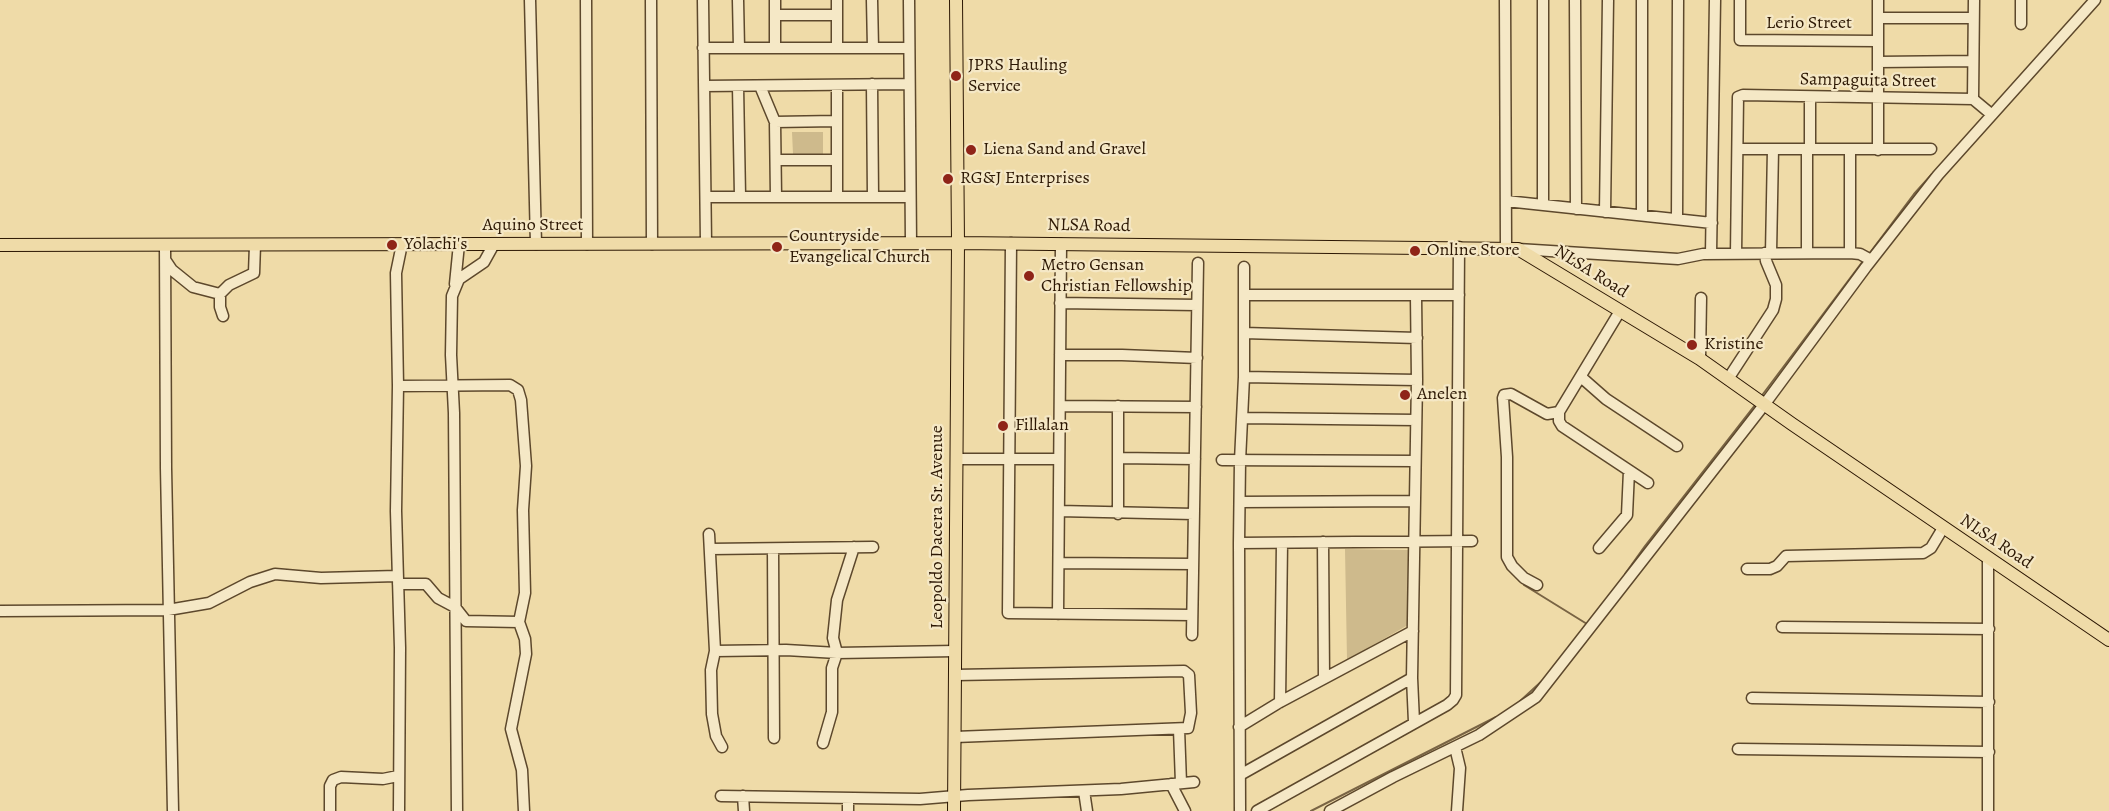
<!DOCTYPE html>
<html>
<head>
<meta charset="utf-8">
<style>
  body { margin:0 }
  canvas { display:block; background:#efdba8 }
</style>
</head>
<body>
<canvas width="2109" height="811"></canvas>
<script>
const ctx = document.querySelector('canvas').getContext('2d');
ctx.lineJoin = 'round';
function fill(path, color) { ctx.fillStyle = color; ctx.fill(path, 'evenodd'); }
const poly = rows => new Path2D(rows.map(r => 'M' + r).join(''));
function trace(path, color, width, dash) { ctx.strokeStyle = color; ctx.lineWidth = width; ctx.lineCap = dash ? 'butt' : 'round'; ctx.setLineDash(dash || []); ctx.stroke(path); }
function drawText(font, color, halo, rows, align = 'center') {
  ctx.font = font + ' Alegreya,serif'; ctx.lineWidth = 4.5; ctx.setLineDash([]); ctx.textBaseline = 'middle'; ctx.strokeStyle = halo; ctx.fillStyle = color; for (const [text, x, y, turn = 0] of rows) {
    ctx.save(); ctx.translate(x, y); ctx.rotate((+turn || 0) * Math.PI / 180); ctx.textAlign = isNaN(turn) ? turn : align; if (halo) ctx.strokeText(text, 0, 0); ctx.fillText(text, 0, 0); ctx.restore();
  }
}
fill(poly([
  [792,132,823,132,823,154,793,154],
  [1345,549,1409,550,1408,625,1347,660]
]), '#ceba8c');
trace(poly([
  [1869,254,1914,194,1932,174],
  [1760,398,1863,261],
  [1625,574,1645,546,1755,405],
  [1524,585,1587,624],
  [1518,703,1543,680],
  [1311,811,1496,717]
]), '#796444', 2);
const minor = poly([
  [530,0,536,244],
  [586,0,587,244],
  [651,0,652,244],
  [703,0,706,243],
  [738,0,739,48],
  [775,0,775,48],
  [837,0,837,48],
  [872,0,873,48],
  [909,0,911,243],
  [1505,0,1506,248],
  [1543,0,1543,205],
  [1575,0,1576,209],
  [1740,0,1740,40,1877,41],
  [2021,0,2021,24],
  [775,15,837,15],
  [1878,18,1973,18],
  [703,48,909,48],
  [1878,62,1973,61],
  [872,84,873,197],
  [837,85,837,197],
  [704,86,909,84],
  [738,86,740,196],
  [760,86,775,122,776,197],
  [1973,99,1974,0],
  [775,122,836,121],
  [1738,149,1931,149],
  [1807,149,1807,253],
  [1810,149,1810,97],
  [1878,150,1878,0],
  [776,160,837,160],
  [706,197,910,197],
  [1506,201,1712,223],
  [1605,212,1608,0],
  [1642,215,1642,0],
  [1677,219,1678,0],
  [1011,243,1008,613,1192,615],
  [165,245,166,468,173,811],
  [1518,249,1678,259,1703,254,1850,253,1860,254,1871,260],
  [1771,253,1773,149],
  [1850,253,1850,150],
  [1711,254,1715,0],
  [1736,254,1738,97,1743,95,1973,99,1991,114],
  [166,261,172,270,193,287,220,294],
  [455,284,459,244],
  [1244,295,1459,295],
  [1060,303,1197,305],
  [1620,311,1559,412,1559,421,1562,426,1648,483],
  [223,316,220,307,220,294,229,285,254,273,255,245],
  [1244,333,1417,338],
  [1060,355,1122,355,1197,358],
  [1700,359,1701,298],
  [1244,377,1417,380],
  [1581,377,1606,399,1677,446],
  [1728,379,1773,310,1776,299,1776,285,1766,261,1765,253],
  [398,386,510,385,518,390,521,400,526,466,523,510,525,593,519,622],
  [1060,406,1196,407],
  [1243,418,1416,420],
  [1118,458,1195,459],
  [957,459,1059,459],
  [1222,460,1415,461],
  [1240,502,1415,501],
  [1059,511,1194,514],
  [1118,514,1118,406],
  [709,534,715,651,711,670,712,714,716,736,722,747],
  [1323,542,1324,678],
  [1239,543,1472,541],
  [1599,548,1627,515,1629,471],
  [710,549,873,547],
  [773,549,774,738],
  [1059,563,1193,564],
  [1747,569,1770,569,1777,566,1786,556,1923,553,1931,548,1943,528],
  [398,584,426,584,438,598,455,607,466,621,519,622,525,639,526,654,511,729,522,770,524,811],
  [1537,585,1524,578,1512,566,1507,557,1507,457,1503,398,1504,395,1511,394,1547,414,1559,412],
  [0,611,168,610,209,603,250,582,275,574,321,578,397,576],
  [1058,614,1061,244],
  [1782,627,1989,629],
  [1192,635,1198,263],
  [715,651,786,650,837,653,955,651],
  [1752,698,1989,702],
  [1280,702,1282,543],
  [1414,722,1412,678,1417,380,1416,296],
  [1239,727,1280,702,1413,631],
  [1179,729,1181,783],
  [955,737,1188,728,1191,713,1189,675,1184,671,955,675],
  [823,743,832,712,832,668,837,653,833,638,837,600,854,547],
  [1455,747,1460,768,1457,811],
  [1738,749,1989,752],
  [1240,775,1412,678],
  [1171,784,1185,811],
  [1084,791,1087,811],
  [721,796,920,799,968,795,1121,789,1194,782],
  [743,796,744,811],
  [848,798,848,811],
  [330,811,330,786,333,780,341,777,383,779,398,776],
  [399,811,400,648,396,511,398,386,396,273,402,244],
  [457,811,454,413,451,355,452,296,459,279,484,262,494,244],
  [1240,811,1239,543,1240,461,1244,377,1244,267],
  [1257,811,1447,705,1453,700,1456,695,1459,247],
  [1330,811,1393,777,1479,735,1536,697,1764,405,1866,267,1938,175,2095,0],
  [1988,811,1988,559]
]);
const major = poly([
  [0,245,958,243,1518,249,1700,359,1792,424,2109,640],
  [954,811,958,243,956,0]
]);
trace(minor, '#5d482c', 13);
trace(major, '#2c1703', 14);
trace(minor, '#f5e8c6', 10);
trace(major, '#efdba8', 12);
for (const [x, y, r, color] of [
  [956,76,6,"#8f2418"],
  [971,150,6,"#8f2418"],
  [948,179,6,"#8f2418"],
  [392,245,6,"#8f2418"],
  [777,247,6,"#8f2418"],
  [1415,251,6,"#8f2418"],
  [1029,276,6,"#8f2418"],
  [1692,345,6,"#8f2418"],
  [1405,395,6,"#8f2418"],
  [1003,426,6,"#8f2418"]
]) { const dot = new Path2D(); dot.arc(x, y, r, 0, 2 * Math.PI); ctx.fillStyle = color; ctx.fill(dot); trace(dot, '#f5e8c6', 2); }
drawText('18px', '#2c1703', '#f5e8c6', [
  ["Lerio Street",1809,24],
  ["Sampaguita Street",1868,81,1],
  ["Aquino Street",533,226],
  ["NLSA Road",1089,226,1],
  ["NLSA Road",1591,272,32],
  ["Leopoldo Dacera Sr. Avenue",938,527,-90],
  ["NLSA Road",1996,542,34]
]);
drawText('18px', '#2c1703', '#f5e8c6', [
  ["JPRS Hauling",968,66],
  ["Service",968,87],
  ["Liena Sand and Gravel",983,150],
  ["RG&J Enterprises",960,179],
  ["Countryside",789,237],
  ["Evangelical Church",789,258],
  ["Yolachi's",404,245],
  ["Online Store",1427,251],
  ["Metro Gensan",1041,266],
  ["Christian Fellowship",1041,287],
  ["Kristine",1704,345],
  ["Anelen",1417,395],
  ["Fillalan",1015,426]
], 'left');
</script>
</body>
</html>
